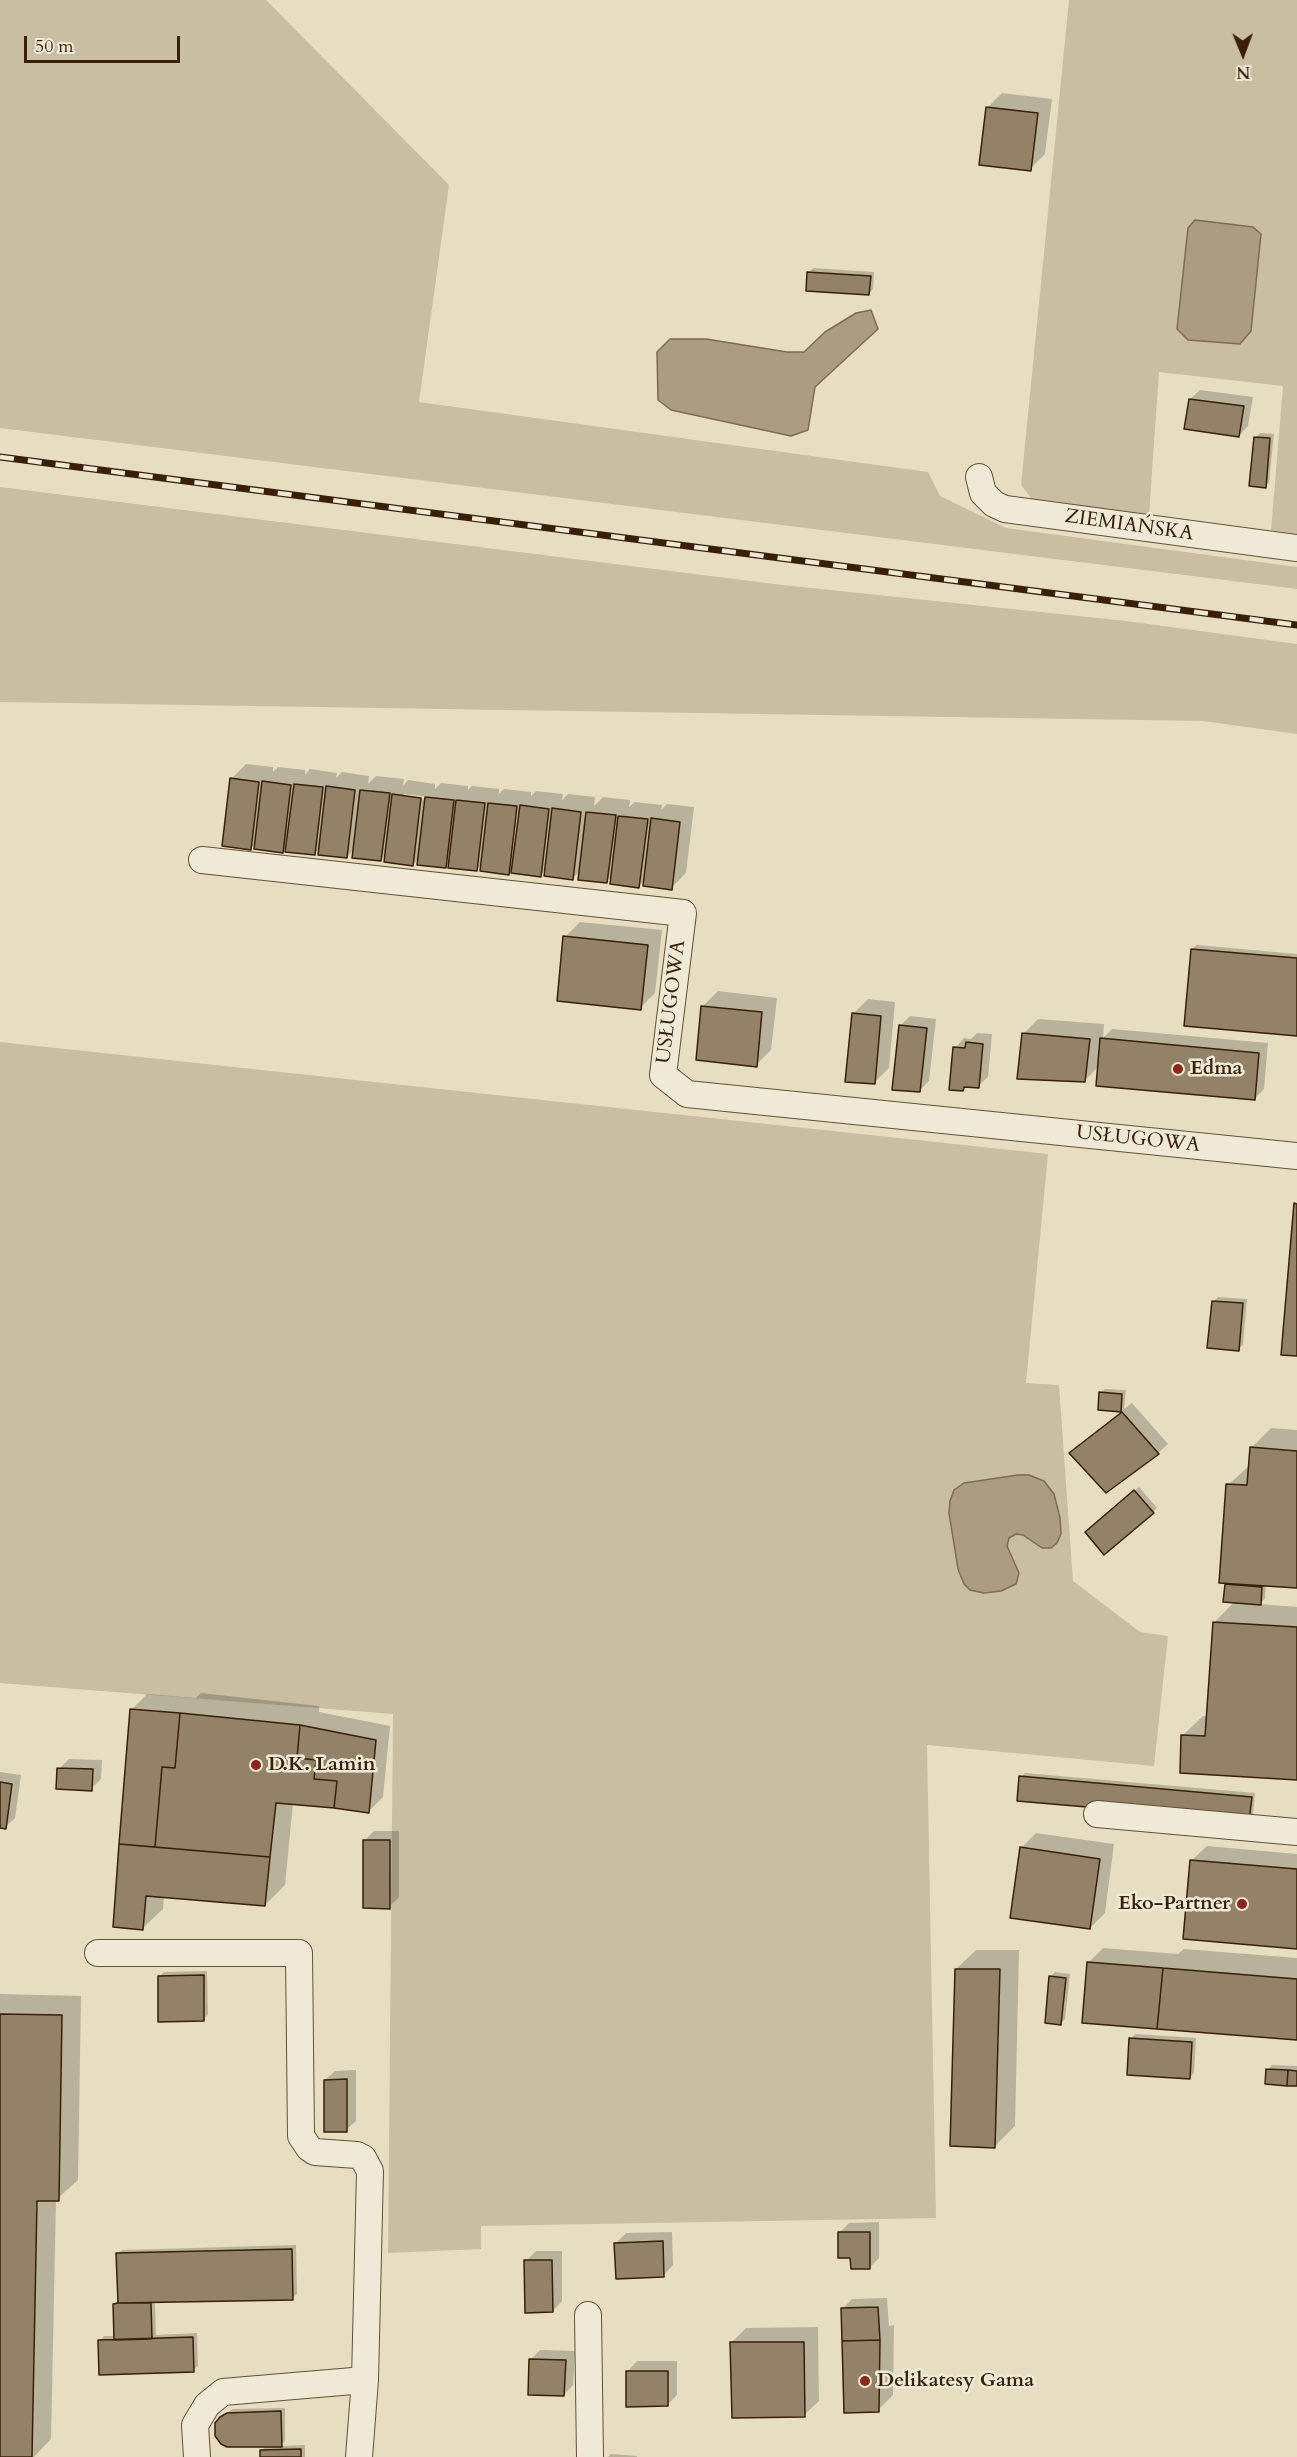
<!DOCTYPE html>
<html>
<head>
<meta charset="utf-8">
<style>
  body { margin:0 }
  #map { position:relative; width:1297px; height:2457px; overflow:hidden; background:#e7dec2; font-family:Cardo,serif }
  canvas { display:block }
  .north { position:absolute; left:1213px; top:24px; width:60px; height:60px; -webkit-text-stroke:4px #efead7; paint-order:stroke; rotate:179deg; font-size:16px; font-weight:700; line-height:24px; text-align:center; color:#391f05 }
  .north::after { content:''; display:block; margin:auto; width:21px; height:27px; background:#391f05; clip-path:polygon(50% 0,100% 100%,50% 72%,0 100%) }
  .scale { position:absolute; left:24px; top:36px; width:156px; height:27px; box-sizing:border-box; border:3px solid #391f05; border-top:0; padding-left:8px; font-size:18px; line-height:21px; white-space:nowrap; color:#391f05; -webkit-text-stroke:4px #efead7; paint-order:stroke }
</style>
</head>
<body>
<div id="map">
<canvas width="1297" height="2457"></canvas>
<div class="north">N</div>
<div class="scale">50 m</div>
</div>
<script>
const ctx = document.querySelector('canvas').getContext('2d');
ctx.lineJoin = 'round';
function fill(path, color) { ctx.fillStyle = color; ctx.fill(path, 'evenodd'); }
const poly = rows => new Path2D(rows.map(r => 'M' + r).join(''));
function trace(path, color, width, dash) { ctx.strokeStyle = color; ctx.lineWidth = width; ctx.lineCap = dash ? 'butt' : 'round'; ctx.setLineDash(dash || []); ctx.stroke(path); }
function drawText(font, color, halo, rows, align = 'center') {
  ctx.font = font + ' Cardo,serif'; ctx.lineWidth = 5; ctx.setLineDash([]); ctx.textBaseline = 'middle'; ctx.strokeStyle = halo; ctx.fillStyle = color; for (const [text, x, y, turn = 0] of rows) {
    ctx.save(); ctx.translate(x, y); ctx.rotate((+turn || 0) * Math.PI / 180); ctx.textAlign = isNaN(turn) ? turn : align; if (halo) ctx.strokeText(text, 0, 0); ctx.fillText(text, 0, 0); ctx.restore();
  }
}
fill(poly([
  [0,0,266,0,449,185,419,402,928,472,940,496,1006,528,1297,567,1297,589,0,428],
  [1069,0,1297,0,1297,534,1271,530,1283,386,1159,372,1149,515,1034,502,1021,485],
  [0,487,783,585,1126,621,1297,644,1297,734,1203,721,0,702],
  [0,1042,1048,1154,1026,1383,1059,1385,1073,1581,1140,1632,1168,1636,1154,1766,927,1745,936,2218,481,2226,481,2249,388,2253,393,1714,0,1683]
]), '#c9bea2');
const water = poly([
  [1195,220,1253,227,1261,234,1251,331,1240,344,1188,340,1177,329,1188,228,1195,220],
  [871,310,878,329,815,387,808,430,791,436,671,410,658,400,657,352,670,339,706,339,787,352,804,352,825,332,856,313,871,310],
  [1018,1475,1029,1475,1044,1481,1054,1494,1060,1518,1061,1534,1057,1543,1051,1548,1042,1548,1023,1535,1016,1534,1009,1538,1007,1546,1019,1573,1016,1584,1001,1591,984,1593,970,1590,964,1584,958,1569,949,1513,950,1501,954,1490,964,1483,1018,1475]
]);
fill(water, '#ac9d82');
trace(water, '#7e6b50', 1.5);
fill(poly([
  [1002,93,1052,99,1045,154,1030,169,987,108],
  [813,268,874,272,873,289,869,294,808,273],
  [1200,390,1253,397,1248,426,1239,436,1190,399],
  [1260,433,1274,434,1269,482,1265,487,1256,437],
  [246,764,273,767,273,772,278,767,305,770,305,775,310,769,337,773,336,778,342,772,369,776,368,784,376,776,404,779,403,786,408,780,435,784,435,789,441,783,468,786,468,790,472,786,499,789,499,794,504,789,531,792,531,796,536,791,563,794,562,800,568,794,595,797,594,806,603,797,630,800,629,807,635,802,662,805,661,810,667,804,694,807,686,873,671,888,645,880,639,886,612,876,607,881,581,870,573,878,546,869,540,875,514,868,508,873,482,864,477,870,450,862,445,867,419,858,413,865,386,854,381,860,355,848,347,857,320,848,314,854,288,846,282,851,256,843,251,848,231,779],
  [404,794,429,797,429,800,404,797],
  [580,922,662,930,655,993,640,1008,565,937],
  [1197,945,1297,954,1297,1035,1192,949],
  [718,991,777,998,771,1050,756,1065,703,1006],
  [868,999,895,1002,889,1068,874,1083,853,1014],
  [910,1016,936,1019,929,1081,919,1091,900,1026],
  [1038,1019,1104,1024,1103,1038,1112,1029,1268,1043,1264,1089,1254,1099,1099,1066,1084,1081,1023,1034],
  [977,1033,992,1034,988,1077,978,1086,967,1085,963,1090,955,1048,964,1038,971,1039],
  [1218,1297,1247,1299,1243,1345,1238,1349,1213,1302],
  [1105,1389,1126,1390,1124,1409,1132,1403,1168,1444,1158,1453,1071,1453,1123,1410,1099,1409,1100,1393],
  [1271,1428,1297,1430,1297,1587,1266,1584,1265,1599,1259,1604,1297,1607,1297,1779,1183,1735,1203,1716,1208,1716,1214,1623,1235,1601,1226,1585,1229,1582,1228,1485,1250,1465,1251,1448],
  [1139,1487,1157,1508,1153,1512,1091,1528],
  [201,1693,319,1706,319,1712,390,1726,383,1797,368,1812,293,1803,285,1885,265,1905,164,1896,163,1909,143,1928,120,1844,132,1709,147,1694,196,1698],
  [69,1759,102,1760,101,1779,91,1789,59,1769],
  [0,1772,21,1775,15,1818,5,1827,0,1827],
  [1025,1773,1255,1793,1253,1815,1249,1820,1021,1777],
  [374,1831,399,1831,399,1897,389,1907,365,1840],
  [1036,1833,1114,1844,1105,1913,1090,1928,1021,1848],
  [1207,1846,1297,1854,1297,1948,1192,1860],
  [1103,1948,1178,1954,1184,1949,1297,1958,1297,2039,1088,1963],
  [976,1950,1019,1950,1015,2126,995,2146,956,1969],
  [207,1971,208,2015,203,2019,160,1976,164,1972],
  [1055,1972,1070,1974,1065,2019,1061,2023,1051,1976],
  [0,1994,81,1996,78,2180,56,2200,51,2439,34,2457,0,2457],
  [1135,2034,1196,2038,1194,2073,1189,2078,1131,2039],
  [1272,2065,1297,2066,1297,2084,1268,2070],
  [356,2070,356,2121,346,2130,325,2080,335,2071],
  [879,2222,879,2258,870,2267,852,2256,839,2233,849,2223],
  [672,2232,673,2265,664,2275,616,2243,626,2233],
  [296,2245,297,2294,292,2298,155,2301,156,2335,197,2333,198,2366,193,2370,100,2341,104,2336,115,2336,114,2304,119,2300,118,2254,122,2250],
  [536,2251,562,2251,562,2301,553,2311,526,2261],
  [887,2298,889,2326,894,2325,893,2395,878,2410,842,2309,852,2299],
  [818,2327,819,2401,804,2415,731,2343,746,2328],
  [540,2350,575,2351,573,2385,564,2395,530,2360],
  [637,2361,677,2361,677,2395,667,2405,628,2371],
  [285,2408,285,2441,280,2446,305,2445,305,2457,262,2457,262,2450,267,2445,224,2415,233,2409],
  [611,2454,637,2456,637,2457,608,2457]
]), '#0003');
const building = poly([
  [986,107,1038,113,1031,171,979,165,986,107],
  [807,272,871,276,869,295,806,291,807,272],
  [1189,399,1244,406,1239,437,1184,429,1189,399],
  [1254,437,1270,438,1266,488,1249,486,1254,437],
  [230,778,259,782,251,850,222,846,230,778],
  [262,781,291,785,283,853,254,849,262,781],
  [294,784,323,787,315,855,285,852,294,784],
  [326,786,355,790,347,858,318,855,326,786],
  [360,790,390,793,381,861,352,858,360,790],
  [392,794,421,798,413,866,384,862,392,794],
  [425,797,454,800,446,868,417,865,425,797],
  [456,800,485,803,477,871,448,868,456,800],
  [488,803,517,806,509,875,480,871,488,803],
  [520,805,549,809,541,877,511,873,520,805],
  [552,808,581,812,573,880,544,876,552,808],
  [586,812,616,815,607,883,578,880,586,812],
  [618,816,648,819,639,888,610,884,618,816],
  [651,818,680,822,672,890,643,886,651,818],
  [563,936,648,945,641,1010,557,1001,563,936],
  [1191,949,1297,958,1297,1036,1184,1026,1191,949],
  [701,1006,762,1012,757,1067,696,1060,701,1006],
  [852,1013,881,1016,875,1084,845,1082,852,1013],
  [899,1025,927,1028,920,1092,892,1090,899,1025],
  [1022,1033,1090,1039,1085,1082,1017,1079,1022,1033],
  [1100,1038,1259,1053,1255,1100,1096,1086,1100,1038],
  [966,1042,983,1044,979,1088,964,1087,963,1091,949,1090,953,1047,965,1048,966,1042],
  [1294,1203,1297,1204,1297,1356,1281,1355,1294,1203],
  [1212,1301,1243,1303,1239,1351,1207,1348,1212,1301],
  [1099,1392,1122,1394,1121,1412,1098,1410,1099,1392],
  [1122,1412,1159,1454,1106,1493,1069,1453,1122,1412],
  [1250,1447,1297,1451,1297,1588,1219,1583,1226,1484,1247,1485,1250,1447],
  [1134,1490,1154,1513,1104,1555,1085,1532,1134,1490],
  [1225,1584,1262,1587,1261,1605,1223,1602,1225,1584],
  [1213,1622,1297,1627,1297,1780,1180,1773,1181,1735,1205,1736,1213,1622],
  [130,1709,180,1713,175,1768,162,1767,155,1847,119,1844,130,1709],
  [180,1713,300,1725,297,1758,316,1760,314,1779,337,1781,334,1808,276,1803,270,1857,155,1847,162,1767,175,1768,180,1713],
  [300,1725,376,1740,369,1813,334,1808,337,1781,314,1779,316,1760,297,1758,300,1725],
  [57,1768,93,1769,92,1791,56,1789,57,1768],
  [1019,1776,1252,1797,1249,1821,1017,1801,1019,1776],
  [0,1782,12,1784,6,1829,0,1828,0,1782],
  [363,1840,390,1840,390,1909,363,1908,363,1840],
  [119,1844,270,1857,265,1906,146,1896,143,1930,113,1927,119,1844],
  [1020,1847,1100,1859,1090,1929,1010,1918,1020,1847],
  [1190,1860,1297,1869,1297,1949,1183,1939,1190,1860],
  [1087,1962,1163,1968,1157,2029,1082,2023,1087,1962],
  [1163,1968,1297,1979,1297,2040,1157,2029,1163,1968],
  [955,1969,1000,1969,995,2148,950,2146,955,1969],
  [204,1975,204,2021,158,2022,158,1976,204,1975],
  [1049,1976,1066,1978,1061,2025,1045,2023,1049,1976],
  [0,2014,62,2015,59,2201,37,2201,32,2457,0,2457,0,2014],
  [1129,2038,1192,2042,1190,2079,1127,2075,1129,2038],
  [1266,2069,1288,2070,1287,2086,1265,2084,1266,2069],
  [1288,2070,1297,2071,1297,2086,1287,2086,1288,2070],
  [347,2079,347,2132,324,2132,324,2080,347,2079],
  [838,2232,870,2232,870,2269,851,2269,850,2258,838,2258,838,2232],
  [663,2241,664,2277,616,2279,614,2243,663,2241],
  [292,2249,293,2300,118,2303,116,2253,292,2249],
  [524,2260,552,2260,553,2312,525,2313,524,2260],
  [118,2303,151,2303,152,2339,114,2340,113,2304,118,2303],
  [878,2307,880,2340,842,2341,841,2308,878,2307],
  [193,2337,194,2372,99,2375,98,2340,193,2337],
  [880,2340,879,2412,844,2413,842,2341,880,2340],
  [730,2342,804,2342,805,2417,732,2418,730,2342],
  [529,2359,566,2360,564,2396,528,2395,529,2359],
  [626,2371,668,2371,668,2406,626,2407,626,2371],
  [281,2411,282,2447,227,2447,221,2444,215,2436,215,2423,220,2417,227,2413,281,2411],
  [301,2449,301,2457,260,2457,260,2450,301,2449]
]);
fill(building, '#938267');
trace(building, '#391f05', 1.5);
const minor = poly([
  [979,477,983,493,994,504,1005,509,1297,548],
  [202,860,683,913,663,1075,687,1094,1297,1156],
  [1097,1814,1297,1832],
  [98,1953,299,1953,301,2136,309,2148,315,2152,357,2155,363,2158,370,2171,365,2380,359,2457],
  [588,2315,590,2457],
  [197,2457,195,2425,207,2405,223,2392,365,2380]
]);
trace(minor, '#644f34', 28);
trace(minor, '#efead7', 26);
const rail = poly([
  [0,457,1297,625]
]);
trace(rail, '#391f05', 7);
trace(rail, '#efead7', 4.5, [14]);
for (const [x, y, r, color] of [
  [1178,1069,6,"#8f2418"],
  [256,1765,6,"#8f2418"],
  [1242,1904,6,"#8f2418"],
  [865,2381,6,"#8f2418"]
]) { const dot = new Path2D(); dot.arc(x, y, r, 0, 2 * Math.PI); ctx.fillStyle = color; ctx.fill(dot); trace(dot, '#efead7', 2); }
drawText('20px', '#391f05', '#efead7', [
  ["ZIEMIAŃSKA",1129,526,8],
  ["USŁUGOWA",672,1002,-83],
  ["USŁUGOWA",1138,1140,6]
]);
drawText('bold 20px', '#391f05', '#efead7', [
  ["Edma",1190,1069],
  ["D.K. Lamin",268,1765],
  ["Eko-Partner",1230,1904,"right"],
  ["Delikatesy Gama",877,2381]
], 'left');
</script>
</body>
</html>
